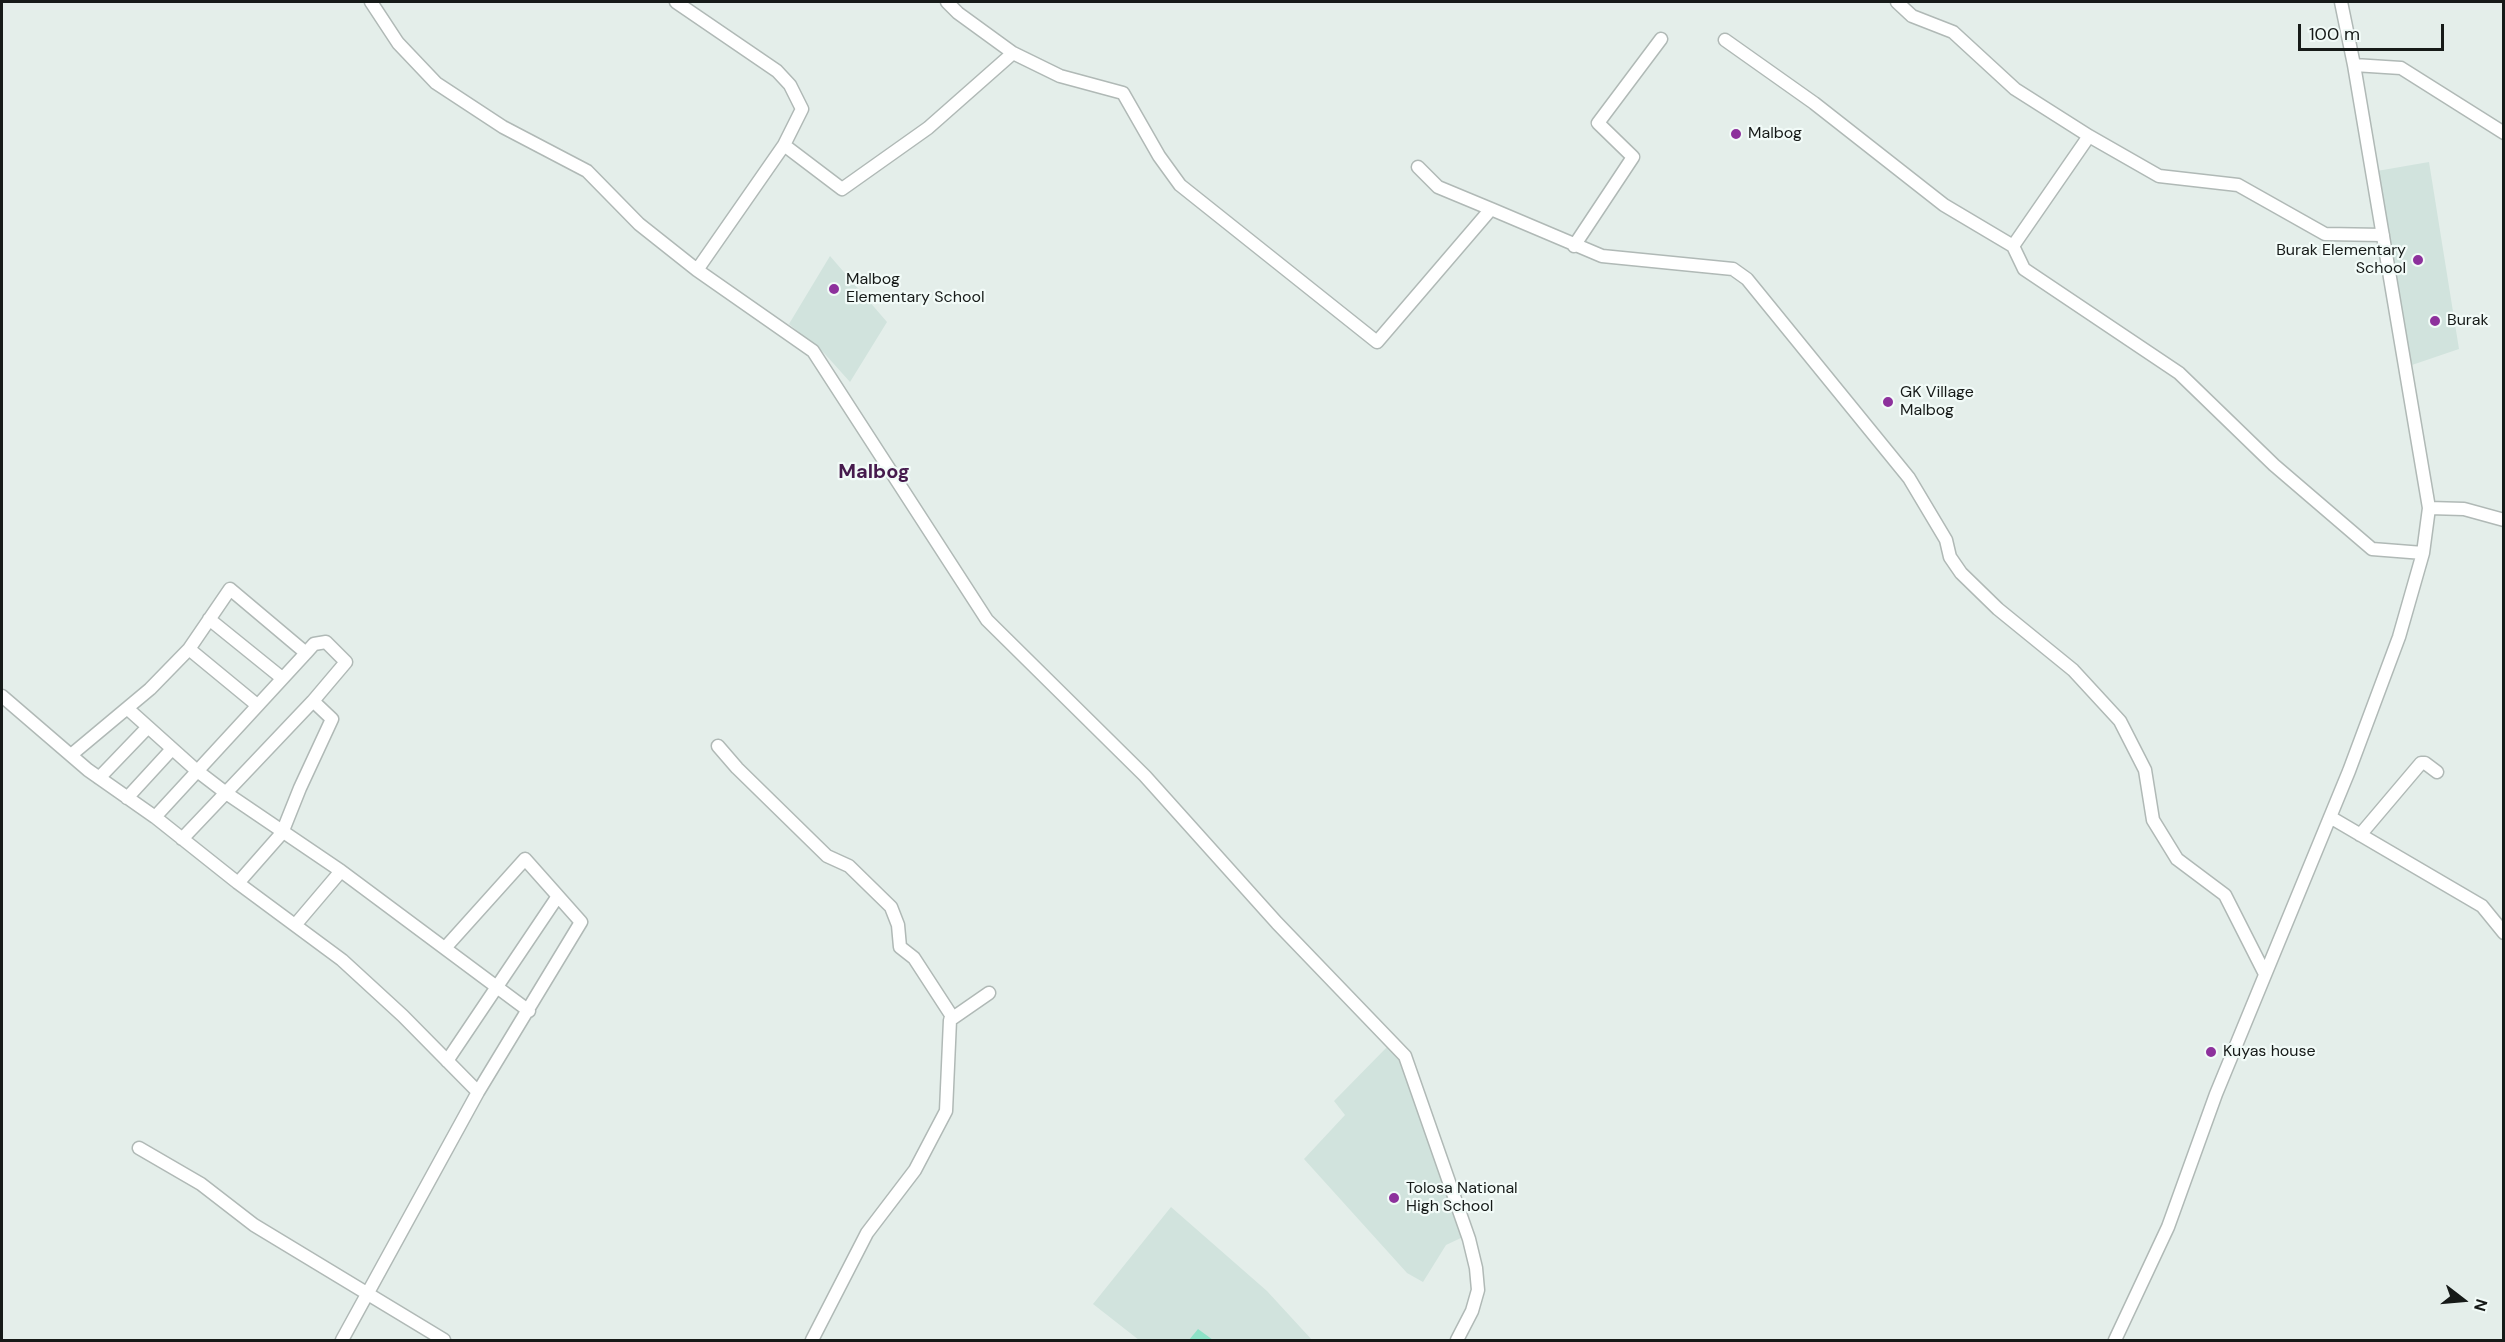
<!DOCTYPE html>
<html>
<head>
<meta charset="utf-8">
<style>
  body { margin:0 }
  #map { position:relative; width:2505px; height:1342px; overflow:hidden; background:#e4eeea; font-family:"DM Sans",sans-serif }
  canvas { display:block }
  .frame { position:absolute; inset:0; border:3px solid #161a18; pointer-events:none }
  .north { position:absolute; left:2433px; top:1270px; width:60px; height:60px; -webkit-text-stroke:4px #f2fbf8; paint-order:stroke; rotate:106deg; font-size:16px; font-weight:700; line-height:24px; text-align:center; color:#161a18 }
  .north::after { content:''; display:block; margin:auto; width:21px; height:27px; background:#161a18; clip-path:polygon(50% 0,100% 100%,50% 72%,0 100%) }
  .scale { position:absolute; left:2298px; top:24px; width:146px; height:27px; box-sizing:border-box; border:3px solid #161a18; border-top:0; padding-left:8px; font-size:18px; line-height:21px; white-space:nowrap; color:#161a18; -webkit-text-stroke:4px #f2fbf8; paint-order:stroke }
</style>
</head>
<body>
<div id="map">
<canvas width="2505" height="1342"></canvas>
<div class="frame"></div>
<div class="north">N</div>
<div class="scale">100 m</div>
</div>
<script>
const ctx = document.querySelector('canvas').getContext('2d');
ctx.lineJoin = 'round';
function fill(path, color) { ctx.fillStyle = color; ctx.fill(path, 'evenodd'); }
const poly = rows => new Path2D(rows.map(r => 'M' + r).join(''));
function trace(path, color, width, dash) { ctx.strokeStyle = color; ctx.lineWidth = width; ctx.lineCap = dash ? 'butt' : 'round'; ctx.setLineDash(dash || []); ctx.stroke(path); }
function drawText(font, color, halo, rows, align = 'center') {
  ctx.font = font + ' "DM Sans",sans-serif'; ctx.lineWidth = 4.5; ctx.setLineDash([]); ctx.textBaseline = 'middle'; ctx.strokeStyle = halo; ctx.fillStyle = color; for (const [text, x, y, turn = 0] of rows) {
    ctx.save(); ctx.translate(x, y); ctx.rotate((+turn || 0) * Math.PI / 180); ctx.textAlign = isNaN(turn) ? turn : align; if (halo) ctx.strokeText(text, 0, 0); ctx.fillText(text, 0, 0); ctx.restore();
  }
}
fill(poly([
  [2429,162,2459,349,2409,366,2377,171],
  [830,256,887,322,850,382,824,353,789,324],
  [1388,1046,1402,1059,1463,1237,1446,1245,1423,1282,1407,1273,1304,1159,1345,1115,1334,1101],
  [1171,1207,1267,1291,1312,1340,1139,1340,1093,1304]
]), '#d1e3dd');
fill(poly([
  [1198,1329,1213,1340,1189,1340]
]), '#8de2c7');
const minor = poly([
  [371,2,398,43,436,83,503,127,587,171,639,224,697,270,813,351,987,620,1145,776,1277,923,1405,1056,1469,1239,1476,1268,1478,1290,1472,1311,1457,1340],
  [676,2,777,71,790,85,802,109,784,145,697,270],
  [947,2,958,13,1013,53],
  [1897,2,1912,16,1953,32,2015,89,2089,136,2159,176,2238,185,2325,234,2383,235],
  [1725,40,1814,103,1944,205,2013,246,2089,136],
  [2354,65,2401,68,2504,133],
  [784,145,842,189,928,128,1013,53,1060,76,1123,93,1159,156,1180,185,1377,342,1491,209,1602,256,1733,269,1747,279,1909,478,1946,540,1950,557,1961,573,1998,609,2073,670,2120,721,2145,770,2153,820,2177,859,2225,895,2265,974],
  [1418,167,1438,187,1491,209],
  [1574,246,1633,157,1598,123,1661,39],
  [2013,246,2024,269,2179,373,2274,465,2372,549,2423,553],
  [2429,508,2464,509,2504,520],
  [209,619,282,678],
  [189,649,257,705],
  [306,653,314,644,326,642,346,662,313,701],
  [2,696,88,770,155,817,238,883,342,960,403,1016,478,1092],
  [128,709,196,770,226,793,341,871,529,1011],
  [718,746,737,768,827,856,849,866,891,907,898,925,900,947,914,958,953,1018],
  [71,755,150,689,189,649,230,589,306,653,155,817],
  [99,778,148,727],
  [127,798,172,749],
  [2330,817,2482,906,2504,933],
  [2360,835,2421,763,2425,763,2437,772],
  [182,839,313,701,332,719,300,788,282,833,238,883],
  [296,924,341,871],
  [447,1061,558,896],
  [139,1148,201,1184,254,1225,444,1340],
  [342,1340,478,1092,581,922,525,859,445,948],
  [812,1340,867,1233,915,1170,946,1111,950,1020,989,993],
  [2115,1340,2168,1227,2216,1094,2349,771,2399,637,2423,553,2429,508,2354,65,2341,2]
]);
trace(minor, '#b0b9b6', 15);
trace(minor, '#fff', 12);
for (const [x, y, r, color] of [
  [1736,134,6,"#8d319c"],
  [2418,260,6,"#8d319c"],
  [834,289,6,"#8d319c"],
  [2435,321,6,"#8d319c"],
  [1888,402,6,"#8d319c"],
  [2211,1052,6,"#8d319c"],
  [1394,1198,6,"#8d319c"]
]) { const dot = new Path2D(); dot.arc(x, y, r, 0, 2 * Math.PI); ctx.fillStyle = color; ctx.fill(dot); trace(dot, '#f2fbf8', 2); }
drawText('16px', '#161a18', '#f2fbf8', [
  ["Malbog",1748,134],
  ["Burak Elementary",2406,251,"right"],
  ["School",2406,269,"right"],
  ["Malbog",846,280],
  ["Elementary School",846,298],
  ["Burak",2447,321],
  ["GK Village",1900,393],
  ["Malbog",1900,411],
  ["Kuyas house",2223,1052],
  ["Tolosa National",1406,1189],
  ["High School",1406,1207]
], 'left');
drawText('bold 20px', '#461a4d', '#f2fbf8', [
  ["Malbog",874,473]
]);
</script>
</body>
</html>
